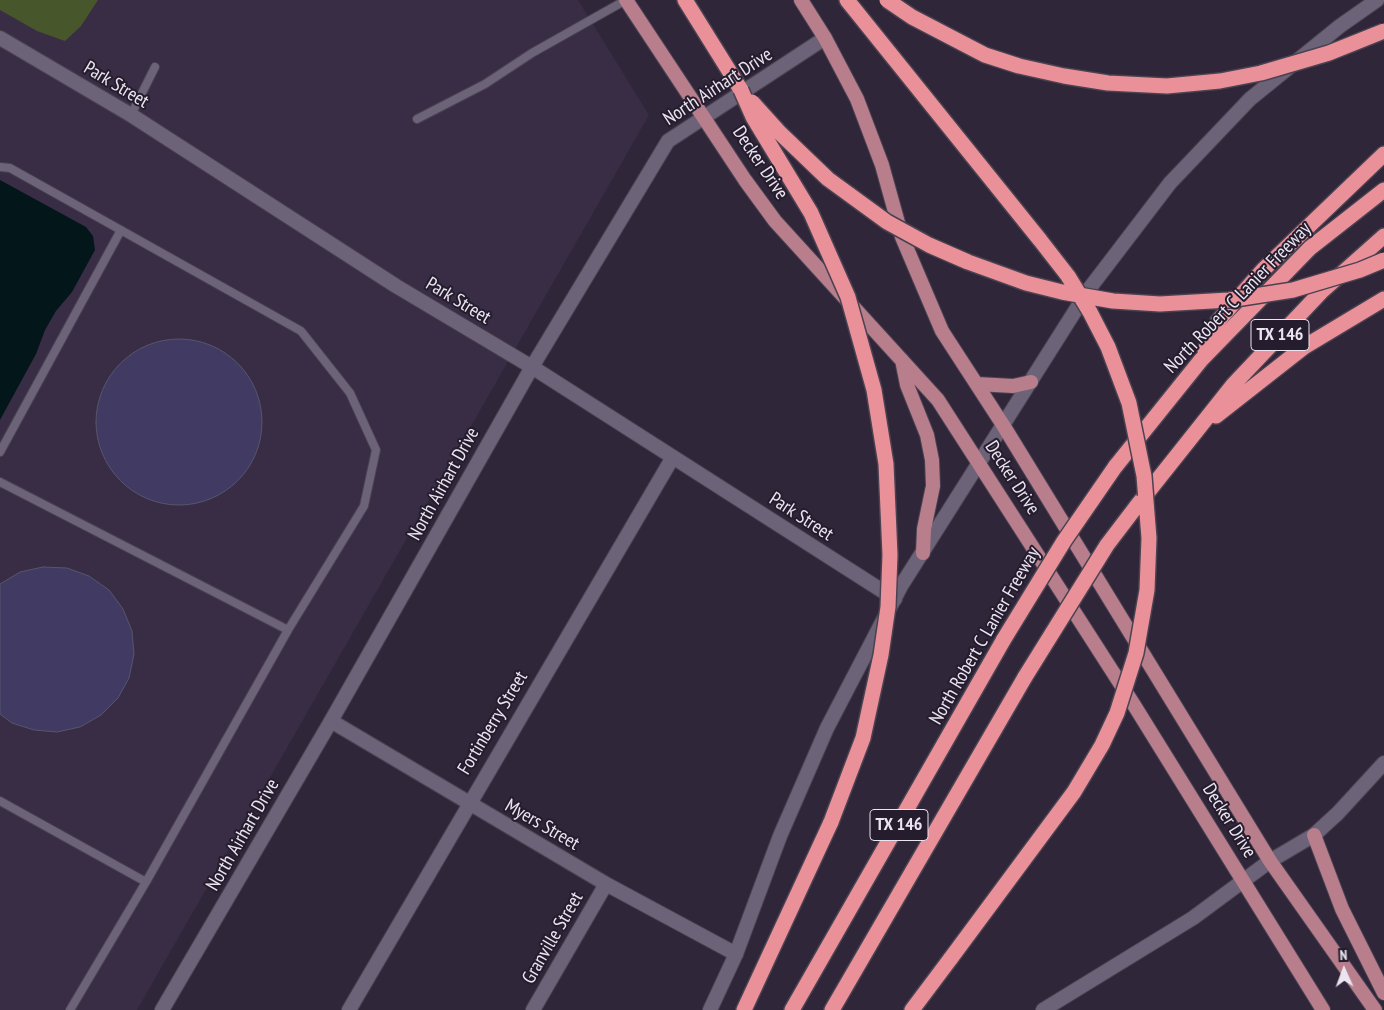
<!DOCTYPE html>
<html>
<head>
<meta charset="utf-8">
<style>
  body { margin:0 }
  #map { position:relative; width:1384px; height:1010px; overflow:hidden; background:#2f2639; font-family:"PT Sans Narrow",sans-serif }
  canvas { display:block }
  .north { position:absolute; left:1319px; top:945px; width:50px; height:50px; -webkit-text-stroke:4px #251d2e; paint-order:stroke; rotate:358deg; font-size:14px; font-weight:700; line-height:20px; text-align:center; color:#eae5f1 }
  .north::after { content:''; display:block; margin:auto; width:18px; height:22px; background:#eae5f1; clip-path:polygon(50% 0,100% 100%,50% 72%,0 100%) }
</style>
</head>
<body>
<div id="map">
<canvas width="1384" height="1010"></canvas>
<div class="north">N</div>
</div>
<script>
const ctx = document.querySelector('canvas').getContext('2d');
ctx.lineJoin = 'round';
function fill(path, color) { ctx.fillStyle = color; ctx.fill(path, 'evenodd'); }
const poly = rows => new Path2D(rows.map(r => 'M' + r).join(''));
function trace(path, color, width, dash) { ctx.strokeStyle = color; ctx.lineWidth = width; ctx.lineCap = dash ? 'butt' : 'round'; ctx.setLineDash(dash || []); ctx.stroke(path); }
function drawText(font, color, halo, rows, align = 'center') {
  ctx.font = font + ' "PT Sans Narrow",sans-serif'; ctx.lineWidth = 4; ctx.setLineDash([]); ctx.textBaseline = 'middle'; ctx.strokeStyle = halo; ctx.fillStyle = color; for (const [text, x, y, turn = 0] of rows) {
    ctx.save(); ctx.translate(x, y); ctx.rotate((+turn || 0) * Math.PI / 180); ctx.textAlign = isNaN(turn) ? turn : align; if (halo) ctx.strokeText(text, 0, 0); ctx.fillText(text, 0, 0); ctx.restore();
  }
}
fill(poly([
  [0,0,578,0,649,115,137,1010,0,1010]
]), '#392d45');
fill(poly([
  [0,0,98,0,81,26,65,41,37,31,0,10]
]), '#47572b');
fill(poly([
  [0,180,86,227,93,236,95,250,72,292,56,311,45,330,36,354,0,420]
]), '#031619');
const building = poly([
  '96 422a83 83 0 1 1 166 0a83 83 0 1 1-166 0Z',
  [43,567,67,568,89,576,109,590,123,609,132,631,134,654,129,678,118,698,101,715,80,727,57,732,34,730,12,723,0,714,0,584,20,572,43,567]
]);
fill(building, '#413b64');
trace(building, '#57556b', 1);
const service = poly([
  [131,115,155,67],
  [417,119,485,84,532,53,626,0],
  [0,167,10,168,301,331,350,393,376,450,364,506,288,630,146,882,70,1010],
  [0,452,121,230],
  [0,482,288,630],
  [0,801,146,882]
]);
const minor = poly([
  [0,38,131,115,396,286,532,367,895,599],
  [331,721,606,884,736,954],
  [349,1010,673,457],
  [533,1010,606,884]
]);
const tertiary = poly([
  [162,1010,331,721,532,367,668,141,825,38]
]);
const secondary = poly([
  [710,1010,736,954,780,836,827,728,901,586,1089,289,1170,183,1250,99,1340,26,1377,0],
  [1043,1010,1193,918,1270,861,1314,835,1338,813,1384,763]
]);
const primary = poly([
  [626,0,745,180,775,221,938,400,1134,705,1323,1010],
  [801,0,825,38,857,99,882,165,902,237,942,331,1003,425,1270,861,1375,1010],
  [902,360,907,385,927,435,932,460,933,486,924,529,923,553],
  [977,384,1013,386,1031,382],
  [1314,835,1342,909,1384,993]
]);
const motorway = poly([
  [685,0,741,90],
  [847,0,1040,240],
  [1205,350,1218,321,1263,270,1384,154],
  [1216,416,1304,347,1384,299],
  [1115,467,1201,360,1310,248,1384,190],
  [1140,502,1233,385,1321,292,1384,236],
  [744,1010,831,822],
  [792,1010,1004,639],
  [832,1010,1025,677],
  [912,1010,951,958]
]);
trace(service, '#4a4251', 10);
trace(minor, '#4a4251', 16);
trace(tertiary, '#4a4251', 16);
trace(secondary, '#4a4251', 16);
trace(primary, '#4a4251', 16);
trace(motorway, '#4a4251', 18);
trace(service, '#6d6378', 8);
trace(minor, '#6d6378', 14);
trace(tertiary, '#6d6378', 14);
trace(secondary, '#6d6378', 14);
trace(primary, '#b87e8c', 14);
trace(motorway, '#ea9099', 15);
const motorwayBridge = poly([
  [887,0,912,17,985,55,1019,66,1064,76,1108,83,1167,86,1220,81,1261,73,1329,53,1384,31],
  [741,90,753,117,811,213,848,297,874,390,886,464,890,555,888,607,881,655,863,738,831,822],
  [752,102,780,133,828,179,887,222,929,245,968,262,1026,283,1062,292,1113,301,1160,304,1229,300,1293,290,1360,270,1384,260],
  [1004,639,1064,541,1115,467],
  [1025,677,1107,545,1139,503],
  [951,958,1074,792,1102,745,1117,713,1136,653,1147,590,1149,538,1144,476,1129,403,1108,347,1090,312,1068,276,1040,240]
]);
trace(motorwayBridge, '#4a4251', 18, []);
trace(motorwayBridge, '#ea9099', 15);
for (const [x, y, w] of [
  [1280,335,58],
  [899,825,58]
]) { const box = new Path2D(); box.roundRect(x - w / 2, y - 15.5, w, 31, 4); ctx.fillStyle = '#251d2e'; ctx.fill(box); trace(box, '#eae5f1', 1); }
drawText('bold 18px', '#eae5f1', null, [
  ["TX 146",1280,335],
  ["TX 146",899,825]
]);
drawText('19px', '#eae5f1', '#251d2e', [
  ["Park Street",116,85,31],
  ["North Airhart Drive",718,87,-33],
  ["Decker Drive",760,163,56],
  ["North Robert C Lanier Freeway",1238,298,-46],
  ["Park Street",458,301,31],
  ["Decker Drive",1012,478,57],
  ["North Airhart Drive",444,484,-61],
  ["Park Street",801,517,33],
  ["North Robert C Lanier Freeway",985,636,-60],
  ["Fortinberry Street",493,723,-59],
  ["Decker Drive",1229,821,58],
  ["Myers Street",542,825,30],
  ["North Airhart Drive",243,835,-60],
  ["Granville Street",553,938,-60]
]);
</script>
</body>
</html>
